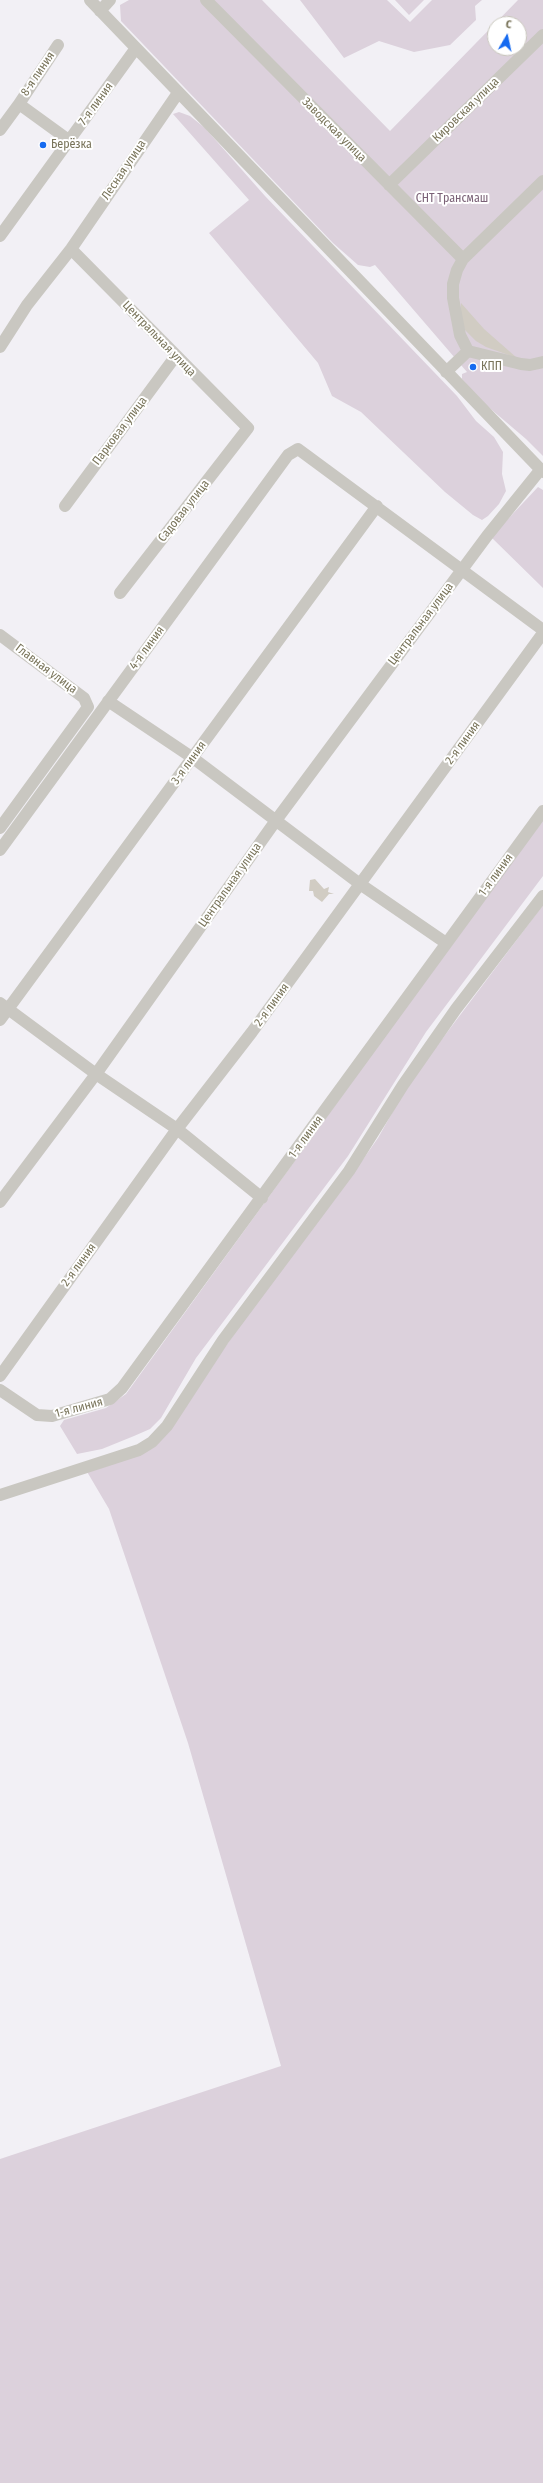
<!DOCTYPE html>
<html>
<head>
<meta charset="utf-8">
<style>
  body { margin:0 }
  #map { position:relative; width:543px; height:2483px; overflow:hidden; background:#f2f0f5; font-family:"Fira Sans Condensed",sans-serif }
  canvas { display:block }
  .north { position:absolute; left:487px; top:16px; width:40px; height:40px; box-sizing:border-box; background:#fff; border:1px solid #c9c7bd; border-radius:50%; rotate:9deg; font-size:11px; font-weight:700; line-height:16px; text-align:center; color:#787359 }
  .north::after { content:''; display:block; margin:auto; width:14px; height:18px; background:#156af0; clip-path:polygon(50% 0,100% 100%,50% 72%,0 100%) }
</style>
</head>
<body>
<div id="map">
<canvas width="543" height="2483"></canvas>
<div class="north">С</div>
</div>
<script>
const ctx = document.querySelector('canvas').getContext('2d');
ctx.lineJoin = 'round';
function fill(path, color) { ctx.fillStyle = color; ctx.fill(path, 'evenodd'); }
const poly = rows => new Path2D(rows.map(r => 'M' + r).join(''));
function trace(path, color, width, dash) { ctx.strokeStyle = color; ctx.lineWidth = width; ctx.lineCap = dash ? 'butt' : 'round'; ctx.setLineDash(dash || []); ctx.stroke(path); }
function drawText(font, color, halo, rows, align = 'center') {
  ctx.font = font + ' "Fira Sans Condensed",sans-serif'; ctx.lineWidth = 4; ctx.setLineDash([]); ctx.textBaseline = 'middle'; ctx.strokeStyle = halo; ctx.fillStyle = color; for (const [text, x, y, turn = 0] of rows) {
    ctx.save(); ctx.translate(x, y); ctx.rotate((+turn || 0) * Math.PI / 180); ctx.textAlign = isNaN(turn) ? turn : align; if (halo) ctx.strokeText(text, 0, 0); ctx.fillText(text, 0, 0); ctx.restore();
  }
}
fill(poly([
  [129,0,262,0,390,131,518,0,543,0,543,456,526,439,479,399,462,379,462,374,467,372,375,265,370,267,358,265,333,243,121,21,120,5],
  [495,24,519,24,519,48,495,48],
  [300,0,387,0,410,22,432,0,482,0,475,6,476,20,450,45,414,52,379,41,344,58],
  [395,0,424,0,409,15],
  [179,112,190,116,205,128,265,196,457,396,476,421,494,437,503,452,502,474,506,491,499,504,488,516,482,520,473,515,445,492,361,412,332,396,318,363,209,233,249,200,173,114],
  [538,487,543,490,543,588,491,537],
  [543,818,543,876,426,1032,348,1156,196,1358,161,1418,150,1429,134,1436,102,1449,77,1454,60,1426,64,1420,106,1408,126,1394],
  [543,905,543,2483,0,2483,0,2159,281,2066,188,1743,109,1509,86,1470,146,1450,210,1368,279,1271,350,1178,378,1138,409,1083]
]), '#dcd1dc');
fill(poly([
  [461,303,484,329,517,358,486,347,476,341,465,330,461,317],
  [315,879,324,889,329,887,328,892,334,894,329,894,322,902,314,896,313,891,309,891,310,880]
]), '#d1ccc3');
trace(poly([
  [90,0,543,472],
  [206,0,463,259],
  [100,11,110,0],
  [19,104,58,45],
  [0,130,19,104,70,141],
  [389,185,543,35],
  [0,236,136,48],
  [71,249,248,428,120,593],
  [0,347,27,305,71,249,178,93],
  [468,351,521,364,530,365,543,362],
  [446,372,468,351,460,335,453,298,453,284,457,270,463,259,543,181],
  [65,506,175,357],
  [0,635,84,698,88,707,0,828],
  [108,701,193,758,360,884,446,943],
  [0,850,288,455,298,449,543,630],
  [0,1003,96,1074,177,1129,262,1198],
  [0,1020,377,506],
  [0,1202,96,1074,277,819,487,536,541,469],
  [0,1376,177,1129,252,1032,543,633],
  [0,1390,37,1415,52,1416,110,1399,122,1388,543,811],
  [0,1495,139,1450,152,1442,167,1426,223,1340,349,1171,403,1085,456,1009,543,896]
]), '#c9c7c1', 12);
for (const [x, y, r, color] of [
  [43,145,4,"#156af0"],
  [473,367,4,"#156af0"]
]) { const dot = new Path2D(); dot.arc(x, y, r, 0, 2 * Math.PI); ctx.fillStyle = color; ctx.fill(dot); trace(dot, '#fff', 1.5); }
drawText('12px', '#787359', '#fff', [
  ["8-я линия",38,74,-56],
  ["7-я линия",96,104,-54],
  ["Кировская улица",466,110,-44],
  ["Заводская улица",334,130,45],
  ["Лесная улица",124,170,-56],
  ["Центральная улица",159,339,46],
  ["Парковая улица",120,431,-53],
  ["Садовая улица",184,511,-52],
  ["Центральная улица",421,624,-53],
  ["4-я линия",147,648,-54],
  ["Главная улица",46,669,37],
  ["2-я линия",463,743,-54],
  ["3-я линия",189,763,-54],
  ["1-я линия",496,875,-54],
  ["Центральная улица",230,885,-55],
  ["2-я линия",272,1005,-54],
  ["1-я линия",306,1137,-54],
  ["2-я линия",79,1265,-54],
  ["1-я линия",79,1408,-15]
]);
drawText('12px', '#787359', '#fff', [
  ["Берёзка",51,145],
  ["КПП",481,367]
], 'left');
drawText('12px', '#7a6176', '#fff', [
  ["СНТ Трансмаш",452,199]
]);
</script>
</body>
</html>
